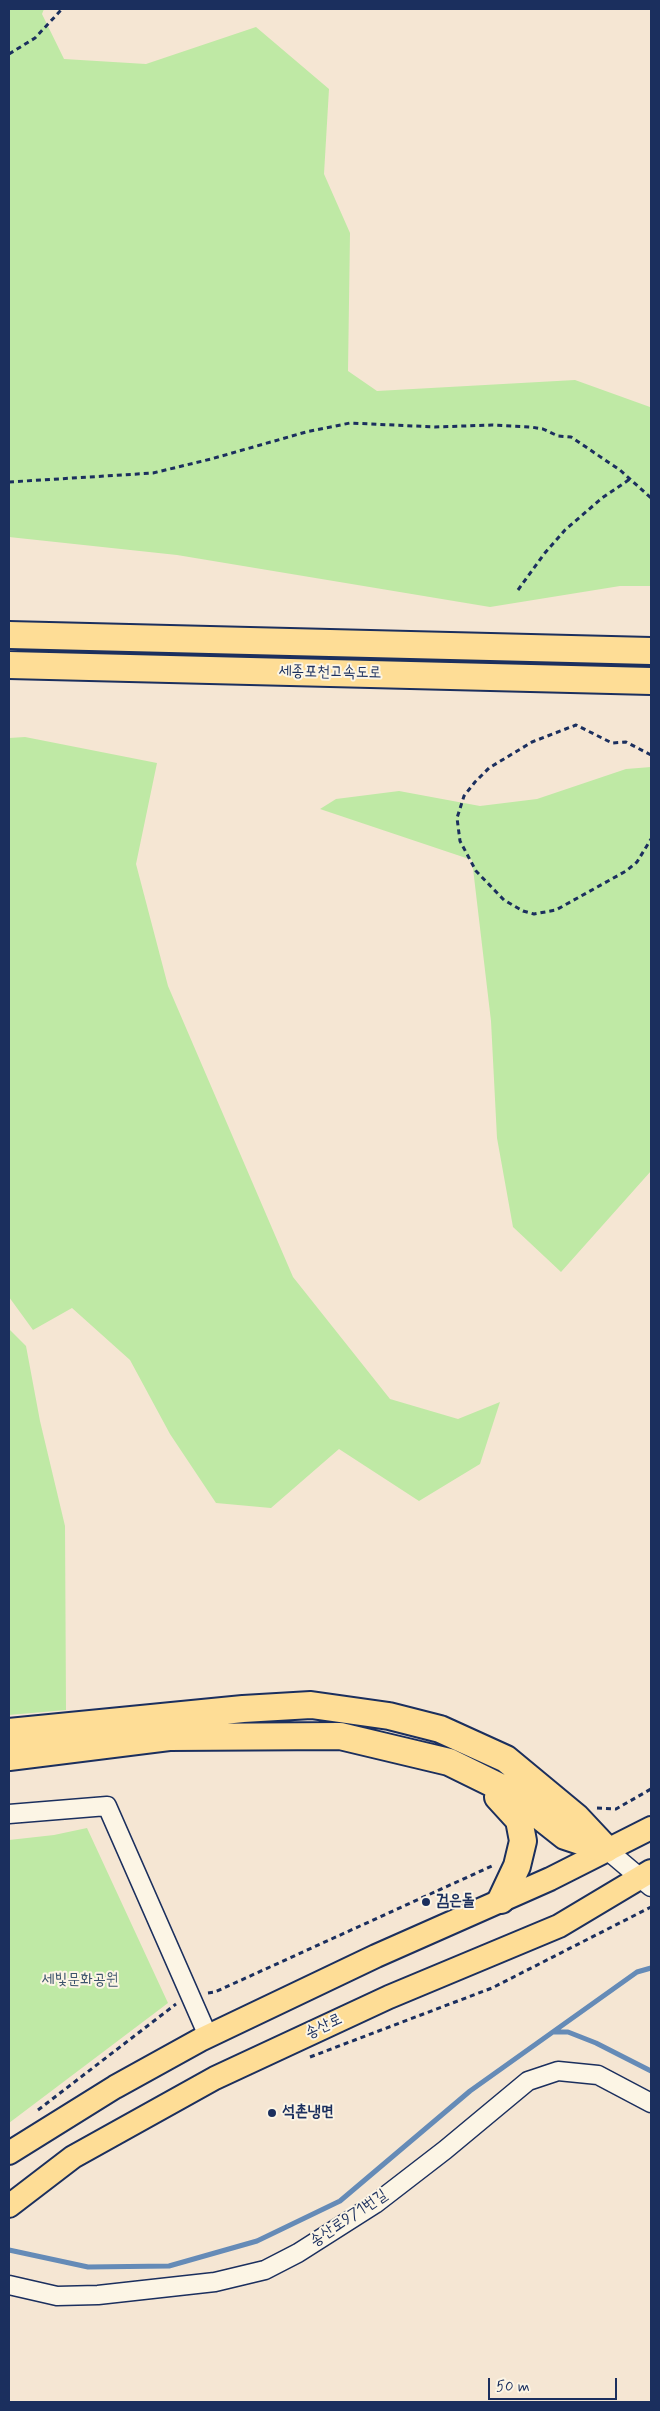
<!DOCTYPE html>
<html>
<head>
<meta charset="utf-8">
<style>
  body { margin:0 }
  #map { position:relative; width:660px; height:2411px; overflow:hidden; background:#f5e6d3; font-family:Mynerve,sans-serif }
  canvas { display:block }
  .frame { position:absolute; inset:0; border:10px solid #1b2f5e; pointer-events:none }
  .scale { position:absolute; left:488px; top:2378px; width:129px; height:22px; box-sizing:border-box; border:2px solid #1b2f5e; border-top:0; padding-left:6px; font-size:15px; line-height:18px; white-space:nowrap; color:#1b2f5e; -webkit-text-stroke:4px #fcf5e5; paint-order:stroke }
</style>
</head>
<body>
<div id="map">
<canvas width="660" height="2411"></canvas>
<div class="frame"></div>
<div class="scale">50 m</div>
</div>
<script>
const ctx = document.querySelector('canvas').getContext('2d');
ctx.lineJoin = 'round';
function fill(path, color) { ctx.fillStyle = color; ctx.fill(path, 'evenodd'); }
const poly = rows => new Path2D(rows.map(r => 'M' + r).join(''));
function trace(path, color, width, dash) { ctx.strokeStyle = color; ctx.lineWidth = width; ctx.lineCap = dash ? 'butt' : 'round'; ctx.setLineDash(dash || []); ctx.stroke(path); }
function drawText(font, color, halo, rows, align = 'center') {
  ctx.font = font + ' Mynerve,"Poor Story",sans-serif'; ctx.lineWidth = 4; ctx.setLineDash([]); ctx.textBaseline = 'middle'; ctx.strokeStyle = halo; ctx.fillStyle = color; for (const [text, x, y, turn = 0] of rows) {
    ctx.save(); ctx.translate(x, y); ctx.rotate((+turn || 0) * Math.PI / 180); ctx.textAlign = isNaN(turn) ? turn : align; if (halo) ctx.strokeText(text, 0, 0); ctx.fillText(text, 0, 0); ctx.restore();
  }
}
fill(poly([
  [9,9,44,9,42,14,64,59,146,64,256,27,329,89,324,174,350,233,348,371,377,391,575,380,650,407,651,405,651,586,620,586,490,607,177,555,9,537],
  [25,737,157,763,136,864,168,986,293,1277,390,1399,458,1419,500,1402,480,1464,419,1501,339,1449,271,1508,216,1503,170,1434,130,1360,72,1308,33,1330,9,1297,9,738],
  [651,767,651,1171,561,1272,513,1227,497,1138,491,1021,472,860,320,809,336,799,399,791,480,806,537,799,626,769],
  [9,1329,26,1346,40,1421,65,1526,66,1710,9,1715],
  [87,1828,168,2003,9,2123,9,1840,54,1835]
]), '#bfe9a5');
trace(poly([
  [553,2032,568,2032,596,2043,651,2071],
  [9,2250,88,2267,169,2266,257,2241,340,2201,470,2091,637,1972,651,1968]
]), '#658bb7', 5);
const minor = poly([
  [9,1814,107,1806,208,2036],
  [606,1849,651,1887],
  [9,2285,57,2296,98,2295,215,2282,265,2270,298,2253,375,2204,445,2150,528,2081,558,2071,598,2075,651,2103]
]);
const major = poly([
  [9,2153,115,2087,200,2040,376,1956,550,1879,651,1828],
  [9,2206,73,2157,215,2078,389,1997,559,1926,651,1871]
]);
const highway = poly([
  [9,635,651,651],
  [9,665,651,681],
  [9,1732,243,1709,311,1705,389,1716,440,1729,506,1759,576,1817,606,1849],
  [9,1757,169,1737,340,1736,449,1762,508,1791,565,1836,604,1849],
  [498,1797,519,1820,523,1841,517,1866,501,1900]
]);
trace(minor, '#1b2f5e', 21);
trace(major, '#1b2f5e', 26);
trace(highway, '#1b2f5e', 30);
trace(poly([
  [9,54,35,38,62,9],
  [9,482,153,473,211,459,306,432,350,423,435,427,492,425,531,427,543,429,558,436,571,437,620,470,651,498],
  [518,590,544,554,565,530,602,498,630,479],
  [651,755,626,742,612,743,576,725,532,742,489,768,475,782,464,796,457,818,460,841,476,871,504,900,523,911,534,914,556,910,626,871,637,862,651,839],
  [597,1808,616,1809,651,1789],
  [208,1993,215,1992,494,1865],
  [310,2057,492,1988,651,1907],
  [38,2110,176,2004]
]), '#1b2f5e', 3, [5, 4]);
trace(minor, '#fcf5e5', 18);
trace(major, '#fedd96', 22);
trace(highway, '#fedd96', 26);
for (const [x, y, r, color] of [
  [426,1902,5,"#1b2f5e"],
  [272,2113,5,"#1b2f5e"]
]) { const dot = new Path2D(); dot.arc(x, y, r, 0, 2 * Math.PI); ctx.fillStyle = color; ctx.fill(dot); trace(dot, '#fcf5e5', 2); }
drawText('16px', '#1b2f5e', '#fcf5e5', [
  ["세종포천고속도로",330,673,1],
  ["송산로",324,2027,-25],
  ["송산로971번길",349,2219,-34]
]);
drawText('bold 16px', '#1b2f5e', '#fcf5e5', [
  ["검은돌",436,1902],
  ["석촌냉면",282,2113]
], 'left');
drawText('16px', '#3c546c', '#fcf5e5', [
  ["세빛문화공원",80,1981]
]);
</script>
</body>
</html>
